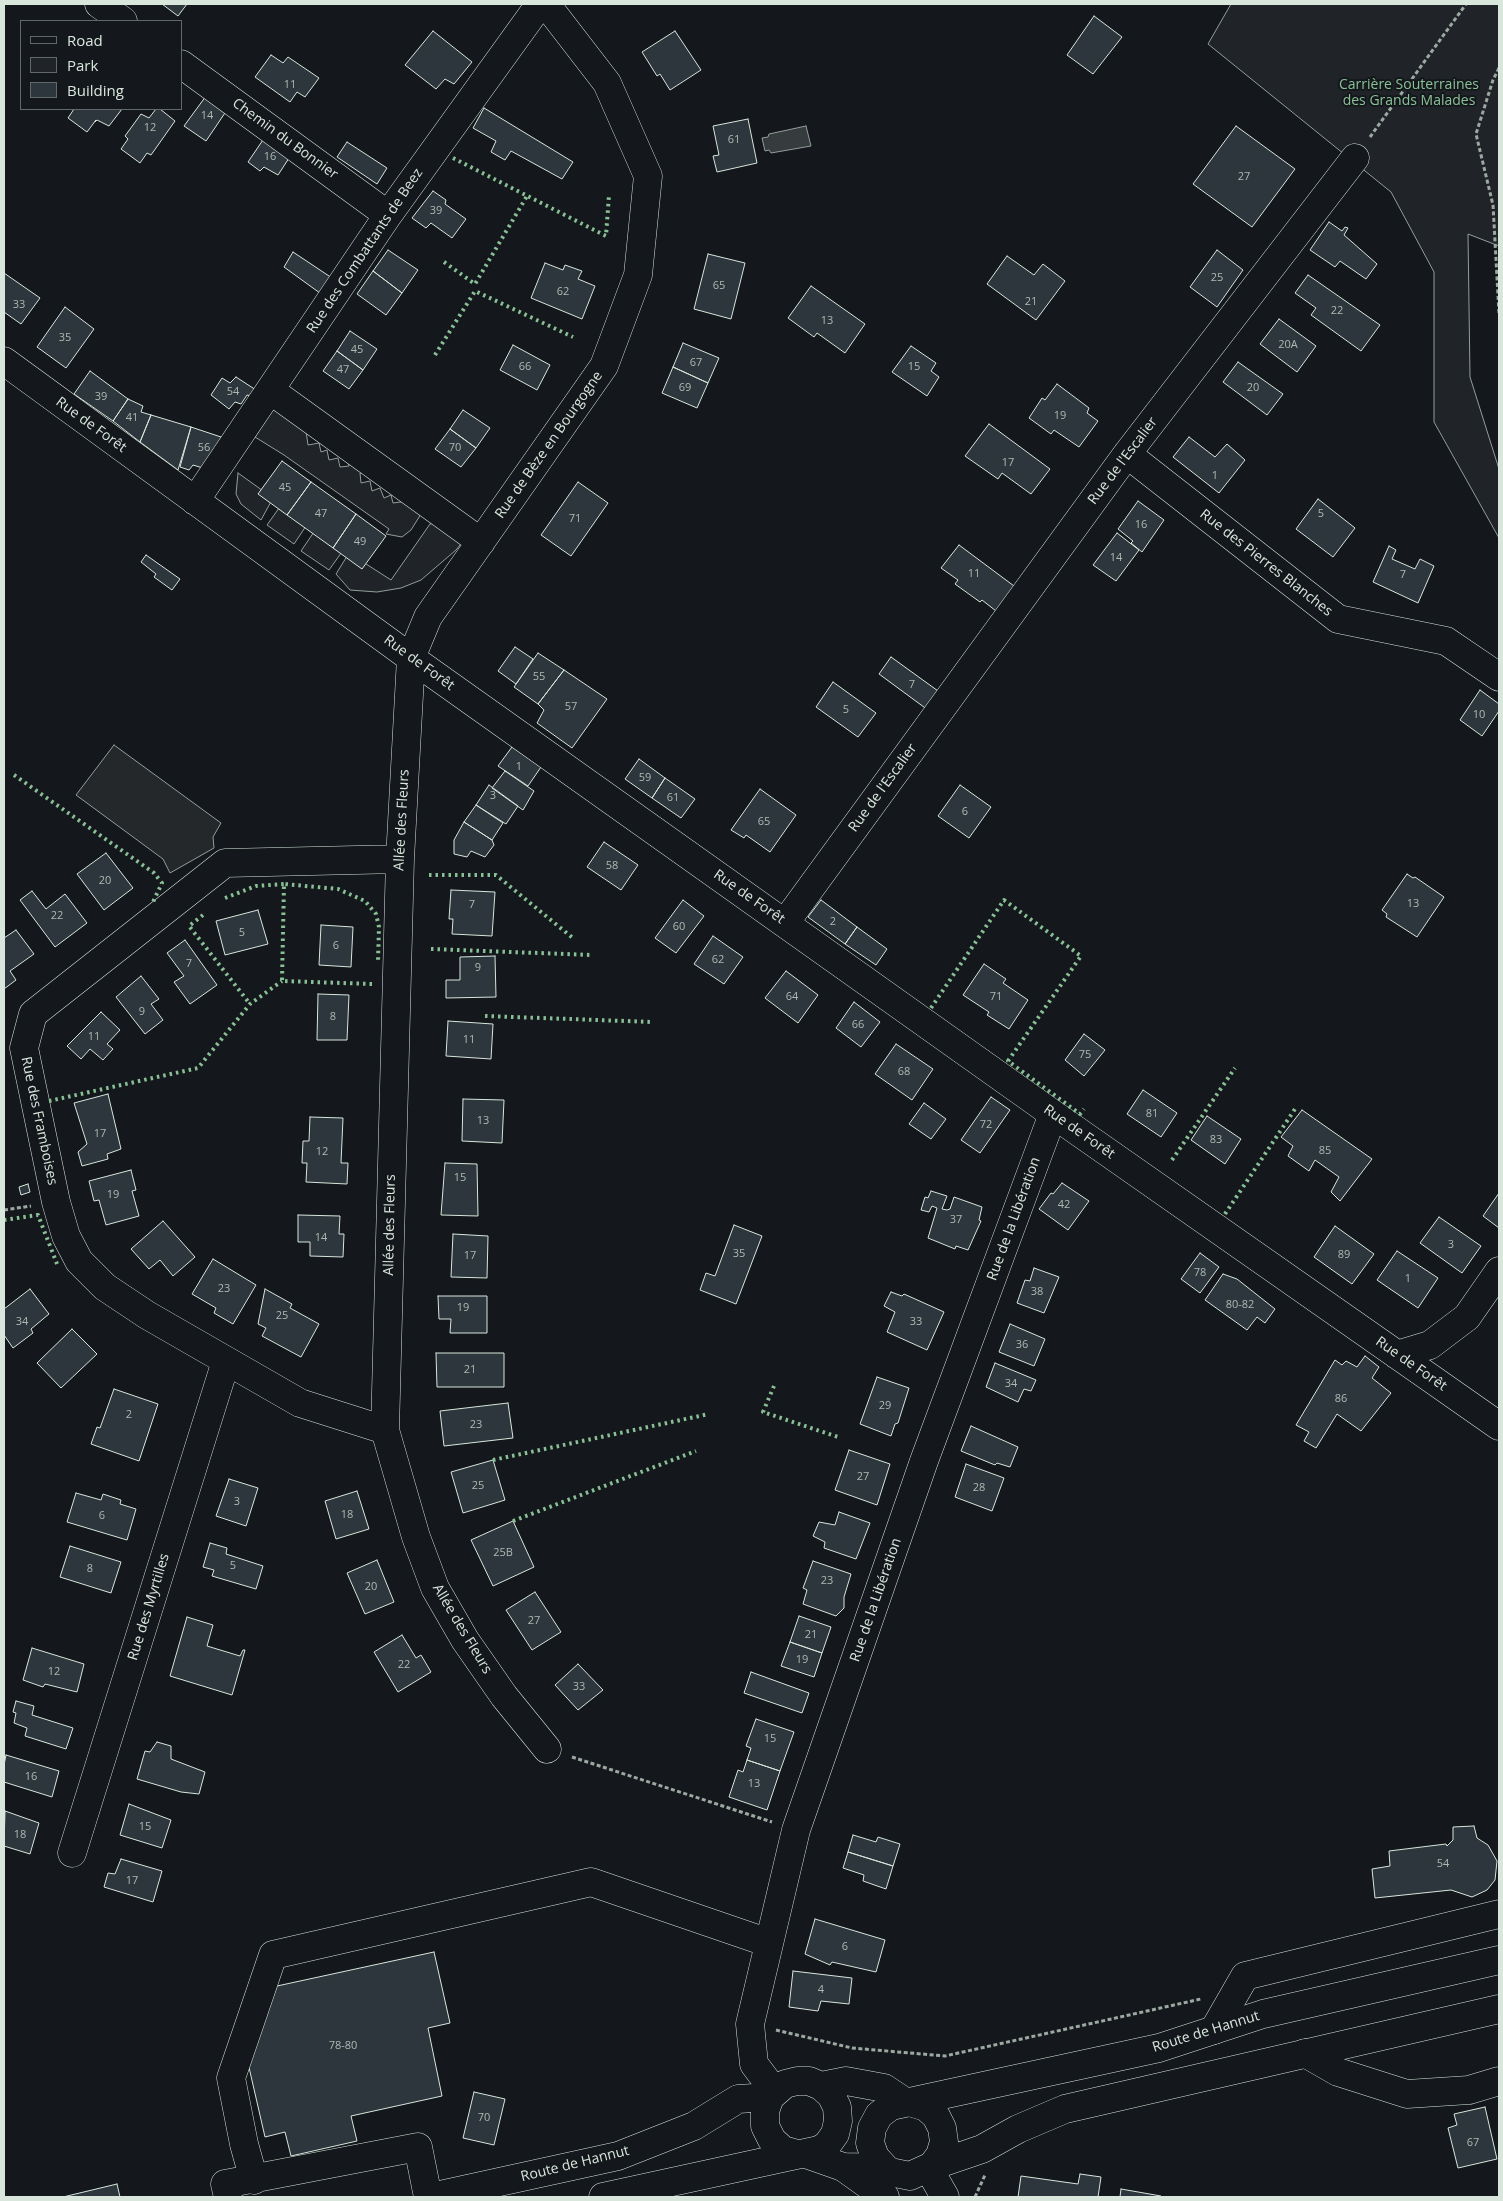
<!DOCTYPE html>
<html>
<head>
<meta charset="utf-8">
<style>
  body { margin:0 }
  #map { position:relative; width:1503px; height:2201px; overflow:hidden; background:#14181c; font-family:"Open Sans",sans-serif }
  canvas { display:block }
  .frame { position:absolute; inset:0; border:5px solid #d8e6dc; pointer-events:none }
  .legend { position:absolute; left:20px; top:20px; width:162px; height:90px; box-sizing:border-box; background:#14181c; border:1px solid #626a69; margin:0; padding:6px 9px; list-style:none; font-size:15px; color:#d8e6dc }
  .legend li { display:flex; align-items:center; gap:10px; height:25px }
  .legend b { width:25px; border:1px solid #626a69 }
</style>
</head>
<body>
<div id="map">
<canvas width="1503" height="2201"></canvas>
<div class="frame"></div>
<ul class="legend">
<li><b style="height:6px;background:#14181c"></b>Road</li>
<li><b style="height:14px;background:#202428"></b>Park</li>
<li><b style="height:14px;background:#2c363c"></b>Building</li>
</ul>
</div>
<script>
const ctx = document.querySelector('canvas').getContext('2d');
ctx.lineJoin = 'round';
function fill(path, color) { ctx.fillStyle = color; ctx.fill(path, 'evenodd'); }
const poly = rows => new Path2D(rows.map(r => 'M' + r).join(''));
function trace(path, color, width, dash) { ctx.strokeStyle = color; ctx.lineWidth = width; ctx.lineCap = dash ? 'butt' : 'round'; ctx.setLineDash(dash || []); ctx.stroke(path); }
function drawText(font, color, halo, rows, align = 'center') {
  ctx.font = font + ' "Open Sans",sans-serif'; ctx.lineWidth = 4; ctx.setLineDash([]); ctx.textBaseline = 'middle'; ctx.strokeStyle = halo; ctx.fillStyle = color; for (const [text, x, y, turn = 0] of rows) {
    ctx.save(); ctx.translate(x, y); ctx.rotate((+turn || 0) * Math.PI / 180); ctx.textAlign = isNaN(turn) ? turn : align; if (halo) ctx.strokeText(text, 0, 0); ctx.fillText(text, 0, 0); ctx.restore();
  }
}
const green = poly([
  [1231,4,1499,4,1499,246,1468,234,1470,377,1499,469,1499,538,1434,422,1434,272,1391,192,1208,44,1231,4],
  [275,406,304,417,308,445,319,443,321,452,327,450,329,460,338,458,340,467,349,466,346,448,379,469,360,473,361,483,370,481,372,491,380,488,384,498,391,495,393,503,415,500,421,514,411,530,402,537,386,534,389,529,284,455,255,437,275,406],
  [238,473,273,498,261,520,241,504,236,494,238,473],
  [282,504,308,523,294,544,267,525,282,504],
  [441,522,464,540,456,550,421,580,401,588,377,592,350,590,336,574,349,553,391,580,430,524,441,522],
  [316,529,344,549,329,570,301,551,316,529]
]);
fill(green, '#202428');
trace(green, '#939e99', 1);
const parking = poly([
  [114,745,221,823,213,837,214,848,170,873,163,859,76,795,114,745]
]);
fill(parking, '#24282b');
trace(parking, '#939e99', 1);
const water = poly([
  [806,126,811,146,771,153,769,150,765,151,762,138,768,137,769,134,806,126]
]);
fill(water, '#363b3e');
trace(water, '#939e99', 1);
const building = poly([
  [162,4,187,4,178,16,162,4],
  [1094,16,1122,37,1093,74,1067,55,1094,16],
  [433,31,472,62,454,84,445,79,436,89,405,65,433,31],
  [675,31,701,70,670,90,660,74,657,76,642,52,675,31],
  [271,55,283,63,288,57,319,78,305,97,297,92,290,102,255,77,271,55],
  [209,92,229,107,206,141,184,126,209,92],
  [484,108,573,162,562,179,511,151,505,160,491,152,496,141,473,128,484,108],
  [74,109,122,109,109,126,97,120,95,122,96,120,87,132,68,118,74,109],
  [156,109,160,109,175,121,151,155,147,153,140,163,121,149,128,139,125,136,141,114,149,118,156,109],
  [748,119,757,163,717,172,713,156,719,155,713,126,748,119],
  [1236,126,1295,169,1252,227,1193,184,1236,126],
  [267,134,293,152,278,175,264,167,260,171,248,162,267,134],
  [347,142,387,168,377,184,337,157,347,142],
  [433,191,446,200,445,204,466,219,452,238,431,223,426,228,412,218,433,191],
  [1329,222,1342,231,1345,227,1348,228,1344,235,1377,264,1366,279,1340,261,1335,267,1310,250,1329,222],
  [388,250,418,270,402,293,373,271,388,250],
  [1217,250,1243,270,1217,307,1190,287,1217,250],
  [293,252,335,280,324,296,284,267,293,252],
  [708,254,745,263,731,319,694,309,708,254],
  [1007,256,1034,275,1043,264,1065,281,1036,320,987,284,1007,256],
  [545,263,563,270,565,265,582,271,578,279,595,286,582,319,531,298,545,263],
  [373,271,402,293,386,315,357,294,373,271],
  [4,273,40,298,21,324,4,312,4,273],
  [1308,275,1380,325,1361,351,1311,315,1316,308,1295,293,1308,275],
  [811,286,865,324,845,353,817,333,814,337,788,318,811,286],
  [65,307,94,329,66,368,37,347,65,307],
  [1279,319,1316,346,1297,372,1260,344,1279,319],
  [350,331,377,349,363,370,337,351,350,331],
  [683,343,719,358,708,383,673,367,683,343],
  [513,345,550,365,537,390,500,370,513,345],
  [911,346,936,363,931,371,939,377,927,396,892,372,911,346],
  [337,351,363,370,349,389,323,371,337,351],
  [1238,362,1283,394,1267,415,1223,382,1238,362],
  [673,367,708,383,697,408,662,393,673,367],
  [90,371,128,399,113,421,74,394,90,371],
  [236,377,256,390,251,396,247,395,241,404,235,402,229,409,211,395,222,378,230,383,236,377],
  [1057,384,1089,408,1087,413,1098,421,1079,447,1054,430,1051,434,1029,418,1042,398,1045,400,1057,384],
  [128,399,143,406,141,412,151,415,140,442,113,421,128,399],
  [463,410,490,428,476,448,450,429,463,410],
  [151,415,191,427,178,470,140,442,151,415],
  [989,424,1050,469,1031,494,1002,473,998,479,965,456,989,424],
  [191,427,227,439,206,469,193,465,189,470,180,467,191,427],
  [450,429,476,448,461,467,435,449,450,429],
  [1189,437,1215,457,1227,444,1245,460,1219,493,1173,457,1189,437],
  [282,461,311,482,287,515,258,494,282,461],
  [311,482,356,514,333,548,287,515,311,482],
  [578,482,608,503,571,556,541,535,578,482],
  [1318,499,1355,528,1333,557,1296,529,1318,499],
  [1138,501,1164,520,1142,552,1131,543,1133,541,1118,529,1138,501],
  [356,514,386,536,362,569,333,548,356,514],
  [1117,533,1139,550,1116,581,1093,565,1117,533],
  [959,545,1014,586,996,611,982,600,980,602,955,584,958,580,941,568,959,545],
  [1389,546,1396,550,1392,559,1415,569,1420,559,1434,566,1418,603,1373,582,1389,546],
  [146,555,180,579,172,590,154,577,156,574,141,562,146,555],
  [515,647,533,659,516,684,498,671,515,647],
  [538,653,564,670,538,704,514,687,538,653],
  [891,657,945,696,932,713,879,674,891,657],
  [564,670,607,699,572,748,537,723,544,710,538,704,564,670],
  [833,682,876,713,858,737,816,707,833,682],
  [1480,690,1499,704,1499,711,1482,736,1460,720,1480,690],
  [512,747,541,767,528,786,498,766,512,747],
  [639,759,665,778,652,798,625,779,639,759],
  [505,771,534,791,523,810,492,788,505,771],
  [665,778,695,799,681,818,652,798,665,778],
  [489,785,518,806,506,824,476,805,489,785],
  [960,785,991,807,969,838,938,816,960,785],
  [760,789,796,815,770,852,746,835,744,838,731,830,760,789],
  [476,805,503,823,492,840,464,822,476,805],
  [464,822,492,840,494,845,485,857,471,851,467,857,454,854,454,840,464,822],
  [604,842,638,865,621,890,587,867,604,842],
  [106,853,133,888,104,910,77,874,106,853],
  [1407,874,1413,878,1415,877,1444,897,1417,937,1386,917,1387,914,1382,910,1407,874],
  [451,890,495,892,492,936,452,934,453,919,449,919,451,890],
  [32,891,46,909,65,894,87,923,55,947,20,900,32,891],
  [683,900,704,916,676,953,655,938,683,900],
  [821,900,857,927,845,944,808,917,821,900],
  [258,910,268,944,225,955,216,921,258,910],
  [321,925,353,927,351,967,319,965,321,925],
  [857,927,887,949,876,965,845,944,857,927],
  [16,930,34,954,10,971,16,980,4,989,4,938,16,930],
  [713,936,743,957,724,984,694,964,713,936],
  [185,940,217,985,190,1004,174,982,184,976,167,953,185,940],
  [495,956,496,997,446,998,446,980,460,980,460,957,495,956],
  [984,964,1006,979,1003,983,1028,1000,1009,1029,987,1015,989,1012,963,995,984,964],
  [786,971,818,995,798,1023,765,998,786,971],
  [141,976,159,999,151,1004,163,1020,145,1034,116,997,141,976],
  [318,994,349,995,347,1040,317,1040,318,994],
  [854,1002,880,1022,861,1047,836,1028,854,1002],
  [101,1012,120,1030,107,1044,113,1049,103,1060,90,1049,81,1059,67,1046,101,1012],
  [448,1021,493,1024,491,1059,446,1056,448,1021],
  [1084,1034,1105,1050,1084,1076,1065,1060,1084,1034],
  [896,1044,933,1069,912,1100,875,1074,896,1044],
  [1143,1090,1177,1113,1161,1137,1127,1114,1143,1090],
  [108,1094,121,1149,107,1154,108,1159,82,1166,78,1152,87,1144,74,1103,108,1094],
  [991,1097,1010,1110,980,1153,961,1140,991,1097],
  [463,1099,504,1100,502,1143,462,1141,463,1099],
  [924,1103,946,1119,931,1139,909,1124,924,1103],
  [1302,1110,1372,1159,1340,1201,1331,1192,1339,1177,1315,1160,1309,1171,1288,1156,1293,1146,1281,1137,1302,1110],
  [1207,1116,1241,1139,1225,1164,1191,1140,1207,1116],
  [310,1117,343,1118,341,1163,348,1163,347,1184,306,1182,307,1163,302,1163,303,1141,309,1141,310,1117],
  [445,1163,477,1164,478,1216,441,1215,445,1163],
  [131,1170,136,1190,132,1191,139,1216,106,1225,99,1200,94,1201,89,1181,131,1170],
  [1062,1183,1089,1201,1068,1230,1039,1209,1051,1193,1053,1194,1062,1183],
  [28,1184,30,1192,21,1195,19,1187,28,1184],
  [931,1191,947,1196,942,1209,947,1210,950,1209,954,1197,982,1207,979,1220,981,1221,968,1250,956,1246,955,1249,928,1238,937,1208,932,1206,929,1212,921,1210,925,1197,928,1198,931,1191],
  [1499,1193,1499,1228,1483,1216,1499,1193],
  [298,1215,340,1216,339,1234,344,1234,343,1257,310,1256,310,1242,298,1242,298,1215],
  [1439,1217,1481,1246,1462,1273,1420,1243,1439,1217],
  [163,1221,195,1257,173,1276,160,1260,149,1269,131,1249,163,1221],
  [734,1225,762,1236,736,1304,700,1290,706,1273,715,1276,734,1225],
  [1335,1226,1374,1254,1352,1284,1314,1257,1335,1226],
  [453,1234,488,1236,487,1278,451,1277,453,1234],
  [1397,1251,1438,1278,1418,1308,1377,1280,1397,1251],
  [1200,1253,1219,1267,1200,1293,1181,1279,1200,1253],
  [213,1259,256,1285,233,1324,214,1313,216,1308,192,1294,213,1259],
  [1034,1268,1059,1277,1044,1313,1017,1303,1025,1280,1030,1281,1034,1268],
  [1223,1274,1237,1279,1275,1309,1265,1323,1257,1317,1247,1330,1205,1300,1223,1274],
  [30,1289,49,1314,31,1329,33,1333,13,1348,4,1335,4,1309,30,1289],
  [265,1289,292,1304,290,1308,319,1324,301,1357,262,1336,266,1328,258,1324,265,1289],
  [891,1292,902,1296,904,1294,944,1312,927,1350,887,1332,895,1312,884,1306,891,1292],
  [438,1296,487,1296,487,1333,450,1333,451,1319,439,1319,438,1296],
  [1010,1324,1045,1339,1034,1366,999,1352,1010,1324],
  [72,1329,97,1354,61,1388,37,1363,72,1329],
  [436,1353,504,1353,504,1387,437,1387,436,1353],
  [1365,1356,1379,1367,1372,1378,1391,1393,1361,1431,1337,1414,1316,1448,1304,1441,1309,1432,1296,1425,1335,1360,1342,1365,1346,1361,1357,1367,1365,1356],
  [995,1363,1036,1380,1031,1391,1024,1389,1018,1402,986,1387,995,1363],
  [877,1377,909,1388,898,1423,895,1424,891,1436,860,1424,877,1377],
  [114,1389,158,1404,139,1461,91,1444,97,1427,100,1428,114,1389],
  [508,1403,513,1438,444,1446,440,1411,508,1403],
  [971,1426,1018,1447,1010,1467,997,1463,995,1465,961,1451,971,1426],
  [849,1450,890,1464,877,1505,835,1490,849,1450],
  [493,1460,505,1500,463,1513,451,1472,493,1460],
  [966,1464,1004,1478,992,1511,955,1497,966,1464],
  [229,1479,258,1488,246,1526,216,1516,229,1479],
  [357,1491,369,1529,336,1539,325,1501,357,1491],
  [76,1493,101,1500,103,1494,121,1500,120,1504,136,1509,127,1540,67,1522,76,1493],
  [839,1512,870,1523,856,1559,824,1548,825,1542,813,1536,819,1522,835,1525,839,1512],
  [513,1521,534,1567,493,1586,471,1540,513,1521],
  [210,1543,227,1548,226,1554,263,1566,256,1589,212,1576,214,1570,203,1567,210,1543],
  [70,1546,121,1562,111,1593,60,1577,70,1546],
  [377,1560,394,1602,365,1614,347,1573,377,1560],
  [813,1561,851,1574,844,1597,844,1608,836,1616,803,1604,807,1590,803,1588,813,1561],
  [535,1592,561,1632,532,1650,506,1610,535,1592],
  [799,1616,831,1627,822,1653,790,1642,799,1616],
  [187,1617,213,1625,207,1646,240,1656,243,1650,245,1650,232,1695,170,1676,187,1617],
  [402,1635,416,1658,421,1655,431,1672,398,1692,374,1652,402,1635],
  [790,1642,822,1653,814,1677,781,1666,790,1642],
  [32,1648,84,1664,77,1692,45,1684,43,1687,23,1680,32,1648],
  [578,1664,603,1690,578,1710,555,1685,578,1664],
  [751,1672,809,1693,802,1713,744,1693,751,1672],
  [16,1701,34,1706,32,1715,73,1728,66,1749,25,1736,27,1728,14,1723,16,1713,13,1712,16,1701],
  [756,1719,794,1732,780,1771,747,1760,751,1748,746,1746,756,1719],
  [157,1742,171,1746,171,1759,205,1772,199,1794,181,1792,137,1779,145,1751,150,1752,157,1742],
  [6,1755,59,1771,52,1797,4,1782,4,1765,6,1755],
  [747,1760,780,1771,767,1810,729,1797,738,1770,743,1772,747,1760],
  [129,1804,171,1820,162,1848,120,1835,129,1804],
  [5,1811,39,1823,30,1854,4,1846,5,1811],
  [1474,1826,1477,1838,1488,1845,1497,1861,1495,1880,1487,1890,1472,1897,1451,1890,1375,1898,1372,1869,1390,1866,1389,1851,1446,1844,1447,1846,1453,1840,1453,1827,1474,1826],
  [853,1835,876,1842,878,1837,900,1844,893,1866,848,1852,853,1835],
  [848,1852,893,1866,886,1889,863,1881,864,1875,843,1868,848,1852],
  [121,1859,162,1871,153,1902,104,1887,108,1873,115,1874,121,1859],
  [815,1919,885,1940,876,1972,832,1962,830,1965,805,1954,815,1919],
  [434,1952,450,2023,428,2028,442,2096,351,2116,357,2141,291,2156,285,2132,265,2137,248,2063,277,1986,434,1952],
  [793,1971,852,1978,849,2004,821,2001,818,2011,789,2007,793,1971],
  [474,2092,505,2099,494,2145,463,2138,474,2092],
  [1485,2107,1497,2159,1458,2168,1448,2128,1457,2125,1454,2114,1485,2107],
  [1080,2174,1101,2177,1098,2197,1018,2197,1021,2176,1078,2184,1080,2174],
  [117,2184,120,2197,63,2197,117,2184],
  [1121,2189,1161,2196,1161,2197,1120,2197,1121,2189]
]);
fill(building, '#2c363c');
trace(building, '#d8e6dc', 1);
const minor = poly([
  [99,4,123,21],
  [546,4,607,83,648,176,638,275,604,366,428,617,411,658,400,859,385,1430,416,1537,435,1588,465,1640,504,1696,547,1749],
  [181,64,388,215],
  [4,361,411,658,1053,1114,1499,1426],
  [270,390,481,542],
  [1127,454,1338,619,1446,641,1499,677],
  [195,501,388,215,540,4],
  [785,923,1127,454,1355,158],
  [1397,1355,1430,1345,1467,1317,1499,1271],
  [385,1430,300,1403,147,1315,105,1287,79,1261,66,1236,56,1202,24,1048,33,1014,225,863,400,859],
  [72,1853,226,1361],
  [1214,2030,1245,1976,1499,1914],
  [1305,2053,1338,2072,1407,2094,1469,2090,1499,2081],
  [775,2092,754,2064,750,2024,796,1830,924,1461,1053,1114],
  [843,2167,885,2197],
  [929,2169,945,2197],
  [254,2180,244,2144,231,2078,273,1955,591,1882,769,1943],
  [228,2197,225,2184,418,2147,428,2197]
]);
const major = poly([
  [821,2086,846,2081,884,2088,905,2102],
  [913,2103,926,2107,936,2116,942,2128,944,2142,940,2155,932,2166,910,2176,890,2172,885,2168,875,2157,870,2143,872,2128,879,2115,891,2106,1159,2048,1263,2014,1499,1960],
  [806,2154,843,2167,885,2168],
  [932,2166,982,2149,1018,2129,1065,2109,1499,2009],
  [431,2197,618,2156,694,2126,738,2099,770,2097],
  [603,2197,819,2150,827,2145,835,2134,838,2121,837,2107,831,2095,821,2086,809,2081,797,2081,785,2084,770,2097,765,2111,765,2126,772,2140,783,2150,797,2154]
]);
trace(minor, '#d8e6dc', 29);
trace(major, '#d8e6dc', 29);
trace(poly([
  [1499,68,1493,80,1476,134,1493,205,1499,314],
  [1370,137,1466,4],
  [4,1210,31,1206],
  [572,1757,772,1822],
  [776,2030,852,2048,945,2056,1201,1999],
  [975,2197,985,2175]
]), '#9da8a2', 3, [4, 2.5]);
trace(minor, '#14181c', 28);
trace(major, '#14181c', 28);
trace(poly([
  [453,158,606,236,609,195],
  [444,262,475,284,527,196],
  [435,355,475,291,573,337],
  [14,775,154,873,162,883,152,904],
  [429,875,496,875,574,939],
  [225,898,256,886,284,884],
  [203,915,189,926,250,1004],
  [431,949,592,955],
  [372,984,282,981,284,884,338,889,365,901,376,914,379,927,378,961],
  [931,1008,1004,900,1081,956,1008,1061,1080,1114,1084,1109],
  [485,1016,653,1022],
  [49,1101,198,1068,250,1004,282,981],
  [1172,1160,1235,1068],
  [1225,1214,1295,1109],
  [4,1220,38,1215,57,1264],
  [774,1386,763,1412,841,1438],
  [493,1460,709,1414],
  [513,1521,696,1451]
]), '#8ac095', 4, [2.5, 4]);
drawText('11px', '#adbab4', null, [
  ["11",290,85],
  ["14",207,116],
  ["12",150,128],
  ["61",734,140],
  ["16",270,157],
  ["27",1244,177],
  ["39",436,211],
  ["25",1217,278],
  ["65",719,286],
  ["62",563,292],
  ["21",1031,302],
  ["33",19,305],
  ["22",1337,311],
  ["13",827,321],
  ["35",65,338],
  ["20A",1288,345],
  ["45",357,350],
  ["67",696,363],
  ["66",525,367],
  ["15",914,367],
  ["47",343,370],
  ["69",685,388],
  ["20",1253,388],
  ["54",233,392],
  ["39",101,397],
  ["19",1060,416],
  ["41",132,418],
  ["56",204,448],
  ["70",455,448],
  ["17",1008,463],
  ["1",1215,476],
  ["45",285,488],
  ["47",321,514],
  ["5",1321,514],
  ["71",575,519],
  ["16",1141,525],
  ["49",360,542],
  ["14",1116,558],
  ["11",974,574],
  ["7",1403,575],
  ["55",539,677],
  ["7",912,685],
  ["57",571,707],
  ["5",846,710],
  ["10",1479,715],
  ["1",519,767],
  ["59",645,778],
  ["3",493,796],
  ["61",673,798],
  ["6",965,812],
  ["65",764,822],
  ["58",612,866],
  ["20",105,881],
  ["13",1413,904],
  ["7",472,905],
  ["22",57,916],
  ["2",833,922],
  ["60",679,927],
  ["5",242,933],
  ["6",336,946],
  ["62",718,960],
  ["7",189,964],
  ["9",478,968],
  ["64",792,997],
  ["71",996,997],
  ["9",142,1012],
  ["8",333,1017],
  ["66",858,1025],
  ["11",94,1037],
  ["11",469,1040],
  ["75",1085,1055],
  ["68",904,1072],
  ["81",1152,1114],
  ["13",483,1121],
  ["72",986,1125],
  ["17",100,1134],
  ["83",1216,1140],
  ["85",1325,1151],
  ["12",322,1152],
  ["15",460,1178],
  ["19",113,1195],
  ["42",1064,1205],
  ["37",956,1220],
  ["14",321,1238],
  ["3",1451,1245],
  ["35",739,1254],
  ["89",1344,1255],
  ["17",470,1256],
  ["78",1200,1273],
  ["1",1408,1279],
  ["23",224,1289],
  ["38",1037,1292],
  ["80-82",1240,1305],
  ["19",463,1308],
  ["25",282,1316],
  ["34",22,1322],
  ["33",916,1322],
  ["36",1022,1345],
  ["21",470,1370],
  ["34",1011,1384],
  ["86",1341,1399],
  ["29",885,1406],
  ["2",129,1415],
  ["23",476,1425],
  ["27",863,1477],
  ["25",478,1486],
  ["28",979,1488],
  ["3",237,1502],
  ["18",347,1515],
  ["6",102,1516],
  ["25B",503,1553],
  ["5",233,1566],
  ["8",90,1569],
  ["23",827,1581],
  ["20",371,1587],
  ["27",534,1621],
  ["21",811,1635],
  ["19",802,1660],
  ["22",404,1665],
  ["12",54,1672],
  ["33",579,1687],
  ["15",770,1739],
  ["16",31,1777],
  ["13",754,1784],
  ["15",145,1827],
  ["18",20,1835],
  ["54",1443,1864],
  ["17",132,1881],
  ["6",845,1947],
  ["4",821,1990],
  ["78-80",343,2046],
  ["70",484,2118],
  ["67",1473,2143]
]);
drawText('14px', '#8ac095', '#14181c', [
  ["Carrière Souterraines",1409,85],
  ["des Grands Malades",1409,101]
]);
drawText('14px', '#d8e6dc', '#14181c', [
  ["Chemin du Bonnier",285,139,36],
  ["Rue des Combattants de Beez",365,251,-56],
  ["Rue de Forêt",91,425,36],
  ["Rue de Bèze en Bourgogne",549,445,-55],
  ["Rue de l'Escalier",1123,461,-53],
  ["Rue des Pierres Blanches",1266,563,38],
  ["Rue de Forêt",419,663,36],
  ["Rue de l'Escalier",883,788,-54],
  ["Allée des Fleurs",402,820,-87],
  ["Rue de Forêt",749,897,35],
  ["Rue des Framboises",39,1121,78],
  ["Rue de Forêt",1079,1132,35],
  ["Rue de la Libération",1014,1219,-70],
  ["Allée des Fleurs",390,1225,-89],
  ["Rue de Forêt",1411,1364,35],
  ["Rue de la Libération",876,1600,-71],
  ["Rue des Myrtilles",149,1607,-73],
  ["Allée des Fleurs",462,1629,59],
  ["Route de Hannut",1206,2032,-17],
  ["Route de Hannut",575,2164,-14]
]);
</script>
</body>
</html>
